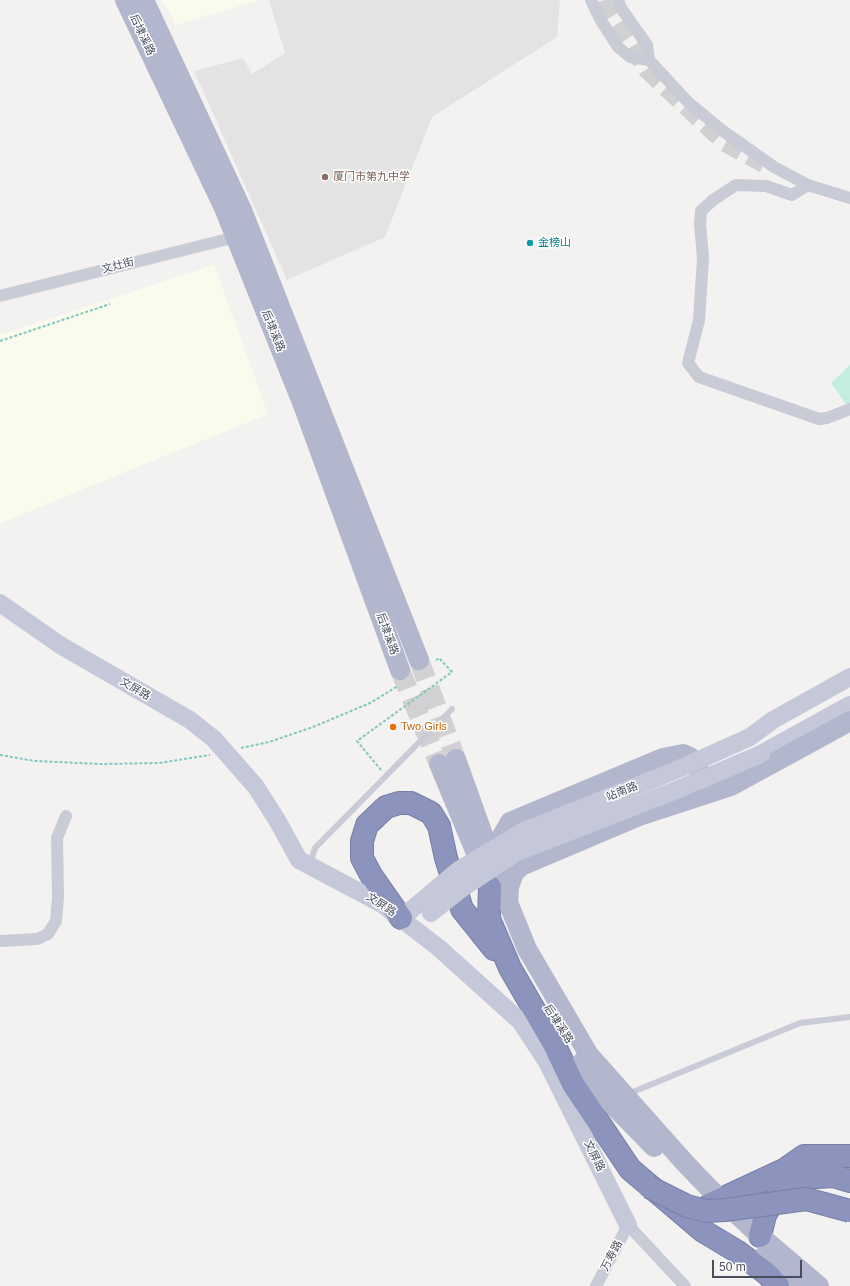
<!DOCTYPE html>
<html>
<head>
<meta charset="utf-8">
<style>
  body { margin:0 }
  #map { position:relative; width:850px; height:1286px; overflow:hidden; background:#f3f2f1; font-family:Helvetica,sans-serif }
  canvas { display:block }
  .scale { position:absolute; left:712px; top:1260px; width:90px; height:18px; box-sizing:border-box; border:2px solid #4a4d5d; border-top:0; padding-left:5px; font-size:12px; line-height:14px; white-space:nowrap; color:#4a4d5d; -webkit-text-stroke:3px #fff; paint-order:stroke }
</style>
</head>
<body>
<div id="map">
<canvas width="850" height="1286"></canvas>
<div class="scale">50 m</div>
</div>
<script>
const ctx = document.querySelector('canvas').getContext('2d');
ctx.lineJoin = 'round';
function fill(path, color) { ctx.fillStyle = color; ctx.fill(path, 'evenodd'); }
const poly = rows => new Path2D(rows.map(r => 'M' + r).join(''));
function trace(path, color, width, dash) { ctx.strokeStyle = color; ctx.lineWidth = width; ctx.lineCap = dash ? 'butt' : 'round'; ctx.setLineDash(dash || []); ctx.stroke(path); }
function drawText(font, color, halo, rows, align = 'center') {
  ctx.font = font + ' Helvetica,"Noto Sans SC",sans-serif'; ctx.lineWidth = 3; ctx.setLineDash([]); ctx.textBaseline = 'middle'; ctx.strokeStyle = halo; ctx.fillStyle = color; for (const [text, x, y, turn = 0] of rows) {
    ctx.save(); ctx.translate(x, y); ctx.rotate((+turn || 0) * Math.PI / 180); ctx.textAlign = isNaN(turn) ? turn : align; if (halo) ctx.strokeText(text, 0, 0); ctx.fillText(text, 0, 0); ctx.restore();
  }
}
fill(poly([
  [162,0,260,0,176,25],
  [214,265,268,414,0,523,0,335]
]), '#fbfbed');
fill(poly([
  [269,0,560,0,557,37,432,117,385,237,287,280,194,71,243,58,252,74,285,53]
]), '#e4e2e2');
fill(poly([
  [850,365,850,410,831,383]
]), '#c3ede1');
trace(poly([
  [605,0,607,7,647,70,725,143,764,164]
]), '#d1d1d3', 18, [18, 9]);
trace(poly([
  [419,660,456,759],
  [400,670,439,764]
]), '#d1d1d3', 20, [20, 10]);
const highway = poly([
  [490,887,489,919,510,968,554,1044,573,1084,630,1169,703,1231,738,1252,767,1274,778,1286],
  [401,918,371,875,362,858,362,841,367,825,386,807,399,803,411,803,431,813,439,826,446,858,462,909,494,949],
  [711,1204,784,1170,804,1156,850,1156],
  [760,1236,765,1215,779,1192,802,1178,833,1176,850,1181]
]);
trace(highway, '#777ea8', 24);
trace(poly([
  [0,341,110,304],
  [241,748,269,742,313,727,370,703,398,686],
  [0,755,35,761,101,764,159,763,210,755],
  [381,770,357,741,452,672,439,658,435,661]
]), '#7dc9bd', 2, [3, 2]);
trace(poly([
  [310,864,315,848,452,709],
  [628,1094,800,1023,850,1017]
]), '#c9cbd6', 6);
trace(poly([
  [591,0,600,19,618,47,630,57,649,60],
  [618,0,621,8,647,45,649,60,688,102,723,131,774,167,808,185,850,198],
  [808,185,792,195,766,186,736,185,713,200,701,211,700,224,703,258,699,320,688,363,699,377,819,419,827,418,850,409],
  [0,296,236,237],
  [0,941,37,939,48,934,56,921,58,897,57,838,66,816],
  [596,1286,628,1225,685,1286]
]), '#c9cbd6', 12);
trace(poly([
  [0,603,60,645,190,720,214,739,256,787,277,820,299,860,382,904,439,948,521,1022,547,1062,628,1225],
  [750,737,773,720,850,677],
  [761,754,850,705],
  [401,918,422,901]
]), '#c5c8d8', 18);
trace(poly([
  [125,0,224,208,303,405,400,670],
  [144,0,242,210,419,660],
  [456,759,501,885,527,949,589,1055,685,1163,708,1187,760,1236,819,1286],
  [439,764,478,858],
  [495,848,510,822,663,758,683,754,690,757,697,764,701,776],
  [508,903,509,887,514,873,521,866,639,816,731,786,850,721],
  [582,1062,606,1098,654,1147],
  [764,1256,797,1286]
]), '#b3b7cd', 20);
trace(highway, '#8c93bc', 22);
const highwayBridge = poly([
  [649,1187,687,1206,706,1211,725,1210,806,1199,850,1211]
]);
trace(highwayBridge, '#777ea8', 24, []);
trace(poly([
  [422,901,459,870,524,831,679,769,750,737],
  [431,913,461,889,517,852,679,789,761,754]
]), '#c5c8d8', 18);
trace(highwayBridge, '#8c93bc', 22);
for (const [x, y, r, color] of [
  [325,177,4,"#8d6e63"],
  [530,243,4,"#0f9aa8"],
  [393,727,4,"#e8710a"]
]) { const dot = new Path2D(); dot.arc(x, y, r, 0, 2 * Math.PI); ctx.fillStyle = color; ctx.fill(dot); trace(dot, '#fff', 1.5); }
drawText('11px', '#4a4d5d', '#fff', [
  ["后埭溪路",142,35,65],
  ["文灶街",118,266,-14],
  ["后埭溪路",273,331,68],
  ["后埭溪路",387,634,70],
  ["文屏路",135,689,30],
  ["站南路",622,792,-22],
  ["文屏路",381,905,33],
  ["后埭溪路",558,1024,57],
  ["文屏路",594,1156,64],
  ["万寿路",612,1256,-62]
]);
drawText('11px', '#785e54', '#fff', [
  ["厦门市第九中学",333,177]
], 'left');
drawText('11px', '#0d838f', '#fff', [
  ["金榜山",538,243]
], 'left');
drawText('11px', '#c56008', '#fff', [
  ["Two Girls",401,727]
], 'left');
</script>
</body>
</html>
